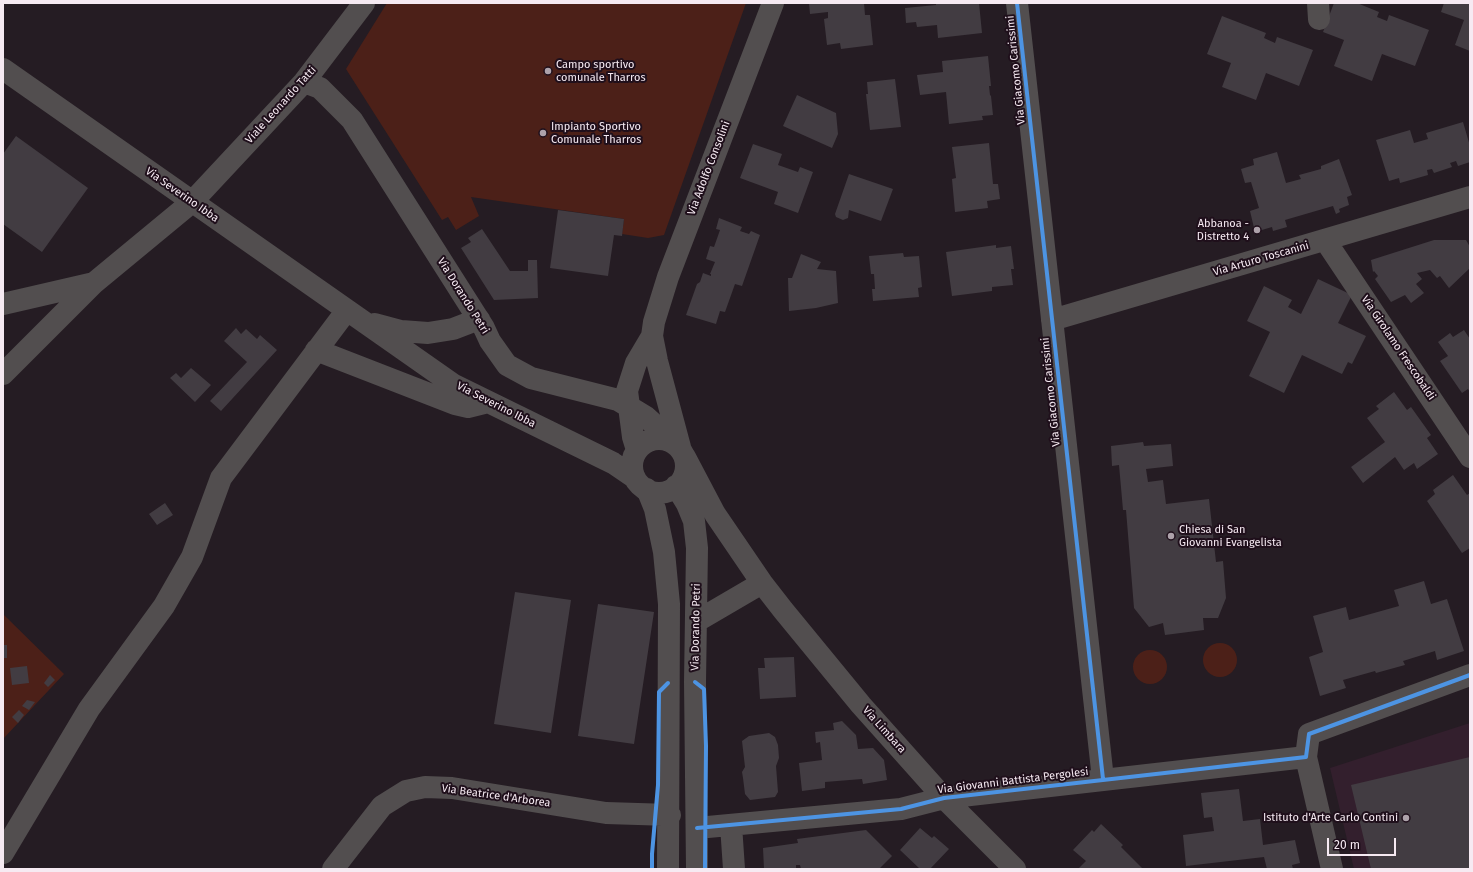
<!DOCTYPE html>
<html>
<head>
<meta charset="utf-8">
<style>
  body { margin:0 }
  #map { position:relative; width:1473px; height:872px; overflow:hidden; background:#251c23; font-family:"Fira Sans",sans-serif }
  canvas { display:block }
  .frame { position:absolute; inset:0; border:4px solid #f6eaf2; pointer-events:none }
  .scale { position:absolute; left:1327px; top:838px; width:69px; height:18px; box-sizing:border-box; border:2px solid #f6eaf2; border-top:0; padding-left:5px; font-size:12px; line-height:14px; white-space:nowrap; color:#f6eaf2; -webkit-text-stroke:3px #1f0f1b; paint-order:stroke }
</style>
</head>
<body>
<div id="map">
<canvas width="1473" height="872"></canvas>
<div class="frame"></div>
<div class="scale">20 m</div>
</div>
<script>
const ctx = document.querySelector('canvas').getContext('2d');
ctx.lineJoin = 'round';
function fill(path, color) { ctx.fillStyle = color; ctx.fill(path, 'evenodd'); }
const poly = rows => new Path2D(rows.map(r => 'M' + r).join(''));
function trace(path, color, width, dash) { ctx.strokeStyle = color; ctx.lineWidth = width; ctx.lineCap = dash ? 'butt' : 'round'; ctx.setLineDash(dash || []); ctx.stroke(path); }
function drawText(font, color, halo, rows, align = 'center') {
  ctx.font = font + ' "Fira Sans",sans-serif'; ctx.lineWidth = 4; ctx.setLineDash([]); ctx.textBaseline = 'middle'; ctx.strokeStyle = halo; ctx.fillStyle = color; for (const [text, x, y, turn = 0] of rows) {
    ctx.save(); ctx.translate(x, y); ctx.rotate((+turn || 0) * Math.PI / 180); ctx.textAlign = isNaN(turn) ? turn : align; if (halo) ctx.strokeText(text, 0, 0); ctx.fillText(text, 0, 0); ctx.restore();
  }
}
fill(poly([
  [1470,723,1470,869,1354,869,1330,768]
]), '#331f2d');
fill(poly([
  [387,3,746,3,664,235,648,238,622,234,624,219,471,197,479,216,456,230,448,217,442,220,346,69],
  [3,614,64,674,3,739],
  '1203 660a17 17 0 1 1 34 0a17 17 0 1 1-34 0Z',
  '1133 667a17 17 0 1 1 34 0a17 17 0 1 1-34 0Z'
]), '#4c2018');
fill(poly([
  [809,3,864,3,865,15,870,15,873,45,841,49,840,43,827,45,824,19,828,18,828,12,810,14],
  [936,3,979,3,982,33,938,38,937,25,917,27,916,22,906,23,905,8,936,5],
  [1334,3,1357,3,1379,12,1377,17,1387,21,1389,15,1429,30,1415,66,1382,54,1372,81,1334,66,1344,40,1323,32],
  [1444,3,1470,3,1470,51,1455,45,1464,20,1441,12],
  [1222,16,1266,33,1264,38,1275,43,1277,37,1313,50,1299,86,1266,73,1256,100,1222,87,1231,63,1207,54],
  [988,56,991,86,989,86,990,95,991,96,993,115,982,116,983,120,949,124,946,92,920,95,917,75,943,72,942,61],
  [895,79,901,127,870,130,866,94,868,94,867,82],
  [797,95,836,113,838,134,832,148,783,126],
  [1463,122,1470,146,1470,162,1458,166,1456,161,1450,163,1452,167,1434,173,1432,169,1427,170,1428,175,1400,183,1399,178,1389,181,1376,140,1410,130,1414,143,1428,139,1426,133],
  [16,136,88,188,42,252,3,224,3,154],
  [989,143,993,184,998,184,1000,199,987,201,988,208,955,212,952,179,956,178,952,147],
  [753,144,782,154,778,165,798,172,800,167,813,172,798,213,774,204,778,192,740,178],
  [1277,152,1286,183,1301,179,1299,175,1321,169,1321,166,1339,159,1352,195,1347,197,1349,205,1339,209,1340,212,1336,214,1333,206,1285,220,1287,227,1273,231,1272,227,1255,232,1250,211,1259,208,1251,182,1245,183,1241,169,1254,165,1253,159],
  [849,174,893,189,881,221,849,210,848,218,843,220,836,217,835,214],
  [558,210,624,219,622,236,614,235,608,276,550,268],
  [719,218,742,227,740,231,749,234,751,231,760,235,742,286,735,284,725,312,720,311,716,324,686,315,697,284,700,282,703,273,711,276,711,274,710,274,715,262,706,259,710,246,714,247,720,230,716,229],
  [482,229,510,271,528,271,528,260,537,260,538,298,494,300,461,248,471,242,468,238],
  [1434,240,1466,240,1470,247,1470,268,1449,288,1440,276,1437,278,1430,270,1417,273,1422,279,1416,284,1424,293,1411,303,1405,295,1391,302,1375,279,1378,276,1374,271,1373,272,1371,260],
  [996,245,996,248,1011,246,1014,269,1011,269,1013,285,992,287,992,291,952,296,946,252],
  [903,253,904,257,919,256,922,287,918,288,919,297,873,301,872,289,875,289,874,274,871,274,869,256],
  [801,254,821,262,817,269,836,271,838,303,816,308,789,311,788,278,792,278],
  [1318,279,1352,295,1338,323,1366,336,1352,364,1348,362,1342,374,1302,355,1284,393,1249,376,1270,332,1247,321,1264,286,1292,300,1288,307,1301,314],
  [236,328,241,334,246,329,257,339,260,335,277,350,221,411,210,401,247,362,224,341],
  [1464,330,1470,339,1470,392,1468,389,1462,393,1440,361,1448,356,1438,342,1450,333,1453,337],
  [191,368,211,385,195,402,170,378,176,373,181,378],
  [1394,392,1407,410,1411,407,1431,435,1427,438,1438,454,1417,469,1414,463,1404,470,1395,457,1363,483,1351,467,1385,442,1367,418,1379,409,1376,406],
  [1143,442,1144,446,1171,444,1173,466,1146,469,1148,482,1163,480,1166,504,1209,499,1216,562,1223,561,1226,598,1218,618,1203,618,1204,630,1165,635,1163,623,1149,627,1134,608,1126,510,1123,510,1119,465,1112,466,1111,446],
  [1453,475,1467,495,1470,493,1470,548,1462,553,1427,501,1435,494,1433,490],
  [165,503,173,515,157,525,149,514],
  [1424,581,1431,604,1447,599,1464,651,1437,660,1435,651,1403,661,1405,665,1376,673,1375,671,1343,680,1346,688,1320,696,1309,657,1323,652,1313,616,1346,607,1349,620,1399,606,1394,590],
  [515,592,571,600,551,733,494,724],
  [598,604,654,612,634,744,578,736],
  [3,645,7,645,7,658,3,658],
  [794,657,796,697,760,699,758,668,765,668,764,658],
  [27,666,29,683,12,685,10,668],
  [50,675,55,680,48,687,44,683],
  [27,700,35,702,29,710,22,706],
  [19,710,24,715,18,723,12,717],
  [842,721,856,735,858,749,873,748,884,760,887,780,863,784,862,779,825,782,825,788,802,791,799,763,822,760,820,742,816,743,815,732,834,730,833,723],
  [769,733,775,737,778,745,779,758,776,766,778,792,775,797,750,800,745,794,743,778,742,772,745,767,742,741,749,736],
  [1470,757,1470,869,1371,869,1351,785],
  [1239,789,1243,821,1260,819,1263,845,1295,840,1300,863,1292,865,1293,869,1267,869,1264,857,1186,866,1183,835,1214,831,1212,817,1204,818,1201,793],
  [1101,824,1123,845,1121,847,1143,869,1078,869,1086,861,1073,850,1092,830,1094,832],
  [920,828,932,838,934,836,949,849,930,869,920,869,900,850],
  [866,830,892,856,879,869,801,869,800,865,796,865,796,869,764,869,763,848,798,843,797,839]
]), '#423c42');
trace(poly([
  [1017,3,1103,779],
  [1318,3,1319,19],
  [3,69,454,385,613,463,635,478],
  [304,82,320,88,352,120,484,328,490,341,507,365,531,378,618,400,646,417,675,443],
  [1325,240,1470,457],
  [3,304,94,283],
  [1052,320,1470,197],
  [375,324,401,331,428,333,453,329,479,319],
  [316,350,455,404,468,407,488,402],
  [3,374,94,283,192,202,304,82,364,3],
  '632 466a27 27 0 1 1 54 0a27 27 0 1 1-54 0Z',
  [680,447,657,361,652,336,654,322,668,277,773,3],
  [637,450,633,437,627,391,636,363,652,336],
  [685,457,715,514,762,583,783,610,861,705,944,798,1015,869],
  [676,486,687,504,694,521,697,548,695,682,697,869],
  [647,489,655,509,664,552,669,604,668,869],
  [697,621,762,583],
  [1306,757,1332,869],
  [731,825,734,869],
  [697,828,901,809,944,798,1306,757,1309,734,1470,675],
  [3,853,89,709,164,606,192,557,221,478,347,310],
  [333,869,382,806,406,791,425,787,452,788,606,813,670,815]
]), '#524e4f', 22);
trace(poly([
  [1017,3,1103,779],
  [695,682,704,689,706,746,705,869],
  [697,828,901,809,944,798,1306,757,1309,734,1470,675],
  [652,869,652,854,658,785,659,692,668,683]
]), '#4d94e3', 4);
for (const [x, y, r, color] of [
  [548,71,4,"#ada2aa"],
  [543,133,4,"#ada2aa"],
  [1257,230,4,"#ada2aa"],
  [1171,536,4,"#ada2aa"],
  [1406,818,4,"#ada2aa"]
]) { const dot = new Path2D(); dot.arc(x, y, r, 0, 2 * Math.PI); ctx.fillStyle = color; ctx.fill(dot); trace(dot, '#1f0f1b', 1.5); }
drawText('11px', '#f6eaf2', '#1f0f1b', [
  ["Campo sportivo",556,65],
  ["comunale Tharros",556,78],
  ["Impianto Sportivo",551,127],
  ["Comunale Tharros",551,140],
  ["Abbanoa -",1249,224,"right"],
  ["Distretto 4",1249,237,"right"],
  ["Chiesa di San",1179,530],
  ["Giovanni Evangelista",1179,543],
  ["Istituto d'Arte Carlo Contini",1398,818,"right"]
], 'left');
drawText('11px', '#f6eaf2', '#1f0f1b', [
  ["Via Giacomo Carissimi",1016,70,-96],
  ["Viale Leonardo Tatti",281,105,-48],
  ["Via Adolfo Consolini",709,168,-69],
  ["Via Severino Ibba",182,195,35],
  ["Via Arturo Toscanini",1261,259,-16],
  ["Via Dorando Petri",463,296,58],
  ["Via Girolamo Frescobaldi",1398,348,56],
  ["Via Giacomo Carissimi",1051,392,-96],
  ["Via Severino Ibba",496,405,27],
  ["Via Dorando Petri",696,627,-89],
  ["Via Limbara",884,730,48],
  ["Via Giovanni Battista Pergolesi",1013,781,-7],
  ["Via Beatrice d'Arborea",496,796,8]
]);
</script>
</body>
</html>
